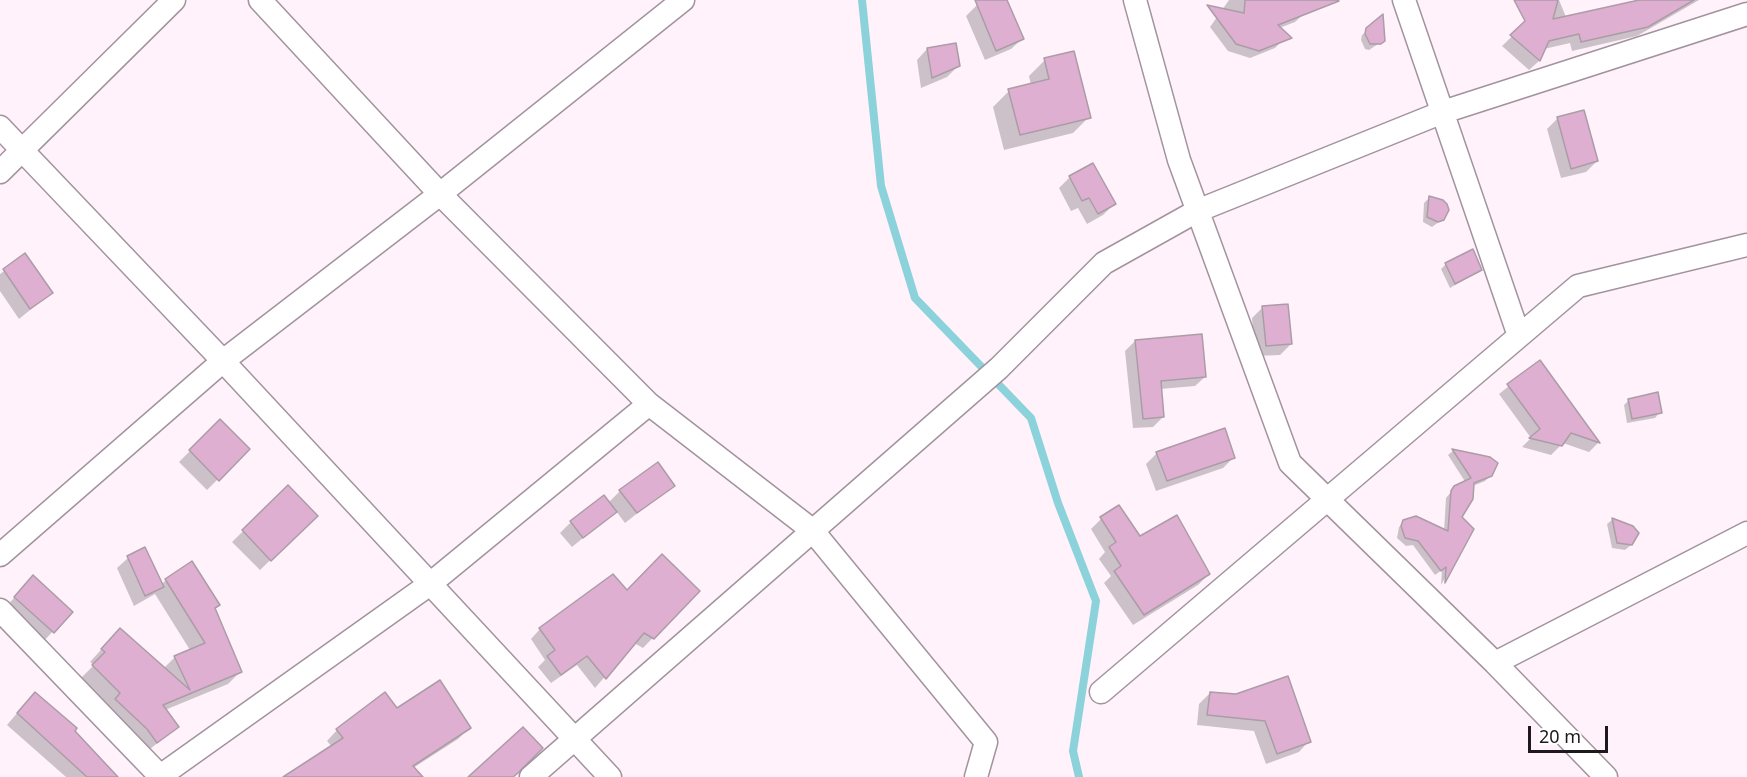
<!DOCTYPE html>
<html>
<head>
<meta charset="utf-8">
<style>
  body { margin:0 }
  #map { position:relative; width:1747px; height:777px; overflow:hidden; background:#fff2fb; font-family:"Noto Sans",sans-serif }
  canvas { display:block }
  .scale { position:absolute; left:1528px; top:726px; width:80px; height:27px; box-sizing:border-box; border:3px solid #1e191d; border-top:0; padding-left:8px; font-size:18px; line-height:21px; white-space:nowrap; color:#1e191d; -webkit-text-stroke:4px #fff; paint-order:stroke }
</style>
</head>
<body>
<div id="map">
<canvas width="1747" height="777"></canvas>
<div class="scale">20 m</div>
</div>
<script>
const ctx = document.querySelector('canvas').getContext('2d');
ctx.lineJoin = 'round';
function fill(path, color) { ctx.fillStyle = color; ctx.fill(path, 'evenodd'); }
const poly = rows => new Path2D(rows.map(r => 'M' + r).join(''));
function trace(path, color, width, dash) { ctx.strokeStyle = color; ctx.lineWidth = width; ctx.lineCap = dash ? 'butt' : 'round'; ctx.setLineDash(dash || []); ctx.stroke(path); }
fill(poly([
  [989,0,1006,0,1022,39,1011,49,985,60,966,16,977,5],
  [1229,0,1319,0,1295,22,1277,29,1283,40,1275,48,1250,58,1228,51,1210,27],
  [1550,0,1559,0,1566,17,1646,0,1699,0,1637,36,1572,51,1570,43,1544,49,1539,61,1529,70,1502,46],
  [1382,17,1384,40,1369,50,1365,49,1361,40,1362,35],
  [927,49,958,66,947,77,921,88,917,60],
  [1045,60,1089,117,1073,133,1004,150,993,107,1009,91,1031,85,1029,76],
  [1558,118,1597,161,1586,172,1561,178,1547,129],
  [1092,165,1114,204,1103,215,1087,224,1078,208,1071,211,1059,188,1069,178],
  [1429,198,1443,219,1432,227,1423,222,1424,203],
  [25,256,51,293,19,319,0,291,0,274],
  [1446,264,1480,270,1450,288,1441,269],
  [1263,307,1291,344,1280,355,1255,356,1252,318],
  [1135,341,1205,377,1195,386,1160,389,1163,417,1153,427,1133,428,1125,351],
  [1539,362,1598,443,1589,452,1563,443,1551,455,1522,447,1531,438,1499,394],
  [1629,400,1660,412,1655,418,1627,423,1624,405],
  [220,421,248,449,207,490,179,462],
  [1453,451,1490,458,1491,475,1485,481,1473,486,1460,517,1472,529,1441,585,1442,570,1435,575,1413,545,1406,546,1397,538,1399,527,1404,522,1444,531,1446,498,1455,487,1466,483,1448,455],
  [1157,453,1233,458,1223,468,1156,491,1146,464],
  [673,485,625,523,616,511,572,547,560,533,571,522,608,503,620,491],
  [288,487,316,516,260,570,232,542],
  [1101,519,1140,538,1209,574,1198,585,1133,625,1104,583,1111,576,1099,559,1105,552,1091,529],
  [1612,520,1632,527,1631,545,1625,550,1612,548,1607,524],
  [145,549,161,585,166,580,214,609,240,672,228,684,165,710,177,727,144,754,104,712,109,706,81,678,94,665,90,662,108,642,164,668,175,657,190,650,155,594,134,606,117,568,128,558],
  [23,588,71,612,42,643,4,609],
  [698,591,643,648,634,643,595,688,577,665,551,683,538,667,545,660,531,639,540,629,626,592],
  [1210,693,1309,741,1299,752,1266,764,1254,731,1197,725,1199,704],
  [24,705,73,731,109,777,66,777,7,725],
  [397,710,469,728,458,739,413,768,421,777,290,777,332,747,327,741,337,730]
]), '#0003');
trace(poly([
  [862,0,881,186,915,298,1031,418,1058,503,1096,601,1073,751,1079,777]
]), '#8cd2da', 8);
const building = poly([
  [975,0,1007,0,1024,39,996,51,975,0],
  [1245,0,1338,0,1339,1,1278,25,1292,38,1259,51,1236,44,1207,5,1244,13,1245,0],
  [1514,0,1558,0,1553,19,1639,0,1694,0,1648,27,1581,42,1579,34,1549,41,1540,61,1510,35,1525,21,1514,0],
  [1383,14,1385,41,1381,44,1370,44,1365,34,1366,28,1383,14],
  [956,43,960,66,932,78,927,48,956,43],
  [1074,51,1091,118,1020,135,1008,89,1049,79,1044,58,1074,51],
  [1584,110,1598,161,1571,169,1557,117,1584,110],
  [1093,163,1116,204,1098,214,1089,198,1082,201,1069,176,1093,163],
  [1429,196,1443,200,1447,204,1449,210,1444,220,1438,222,1427,217,1429,196],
  [1473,249,1482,270,1455,284,1445,263,1473,249],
  [25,253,53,293,30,309,3,269,25,253],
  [1288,304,1292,344,1266,346,1262,306,1288,304],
  [1202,334,1206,377,1161,381,1164,417,1143,419,1135,340,1202,334],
  [1540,360,1600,443,1571,433,1562,446,1529,438,1540,429,1507,384,1540,360],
  [1658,392,1662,413,1632,419,1628,399,1658,392],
  [220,419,250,449,219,481,189,450,220,419],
  [1225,428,1235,458,1167,481,1156,452,1225,428],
  [1452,449,1490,457,1498,463,1492,476,1474,483,1473,499,1462,517,1474,529,1445,583,1446,567,1441,571,1418,541,1405,538,1401,526,1403,520,1416,516,1448,531,1451,491,1454,486,1471,478,1452,449],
  [658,462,675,486,637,513,619,490,658,462],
  [288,485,318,516,271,561,242,530,288,485],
  [604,495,617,512,583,538,570,521,604,495],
  [1119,505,1140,536,1177,515,1210,574,1144,615,1114,571,1121,566,1109,547,1116,542,1100,517,1119,505],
  [1612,518,1633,526,1639,533,1632,545,1617,543,1612,518],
  [145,547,164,587,145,596,127,556,145,547],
  [662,554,700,591,654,639,644,633,606,679,587,656,561,675,547,656,555,650,539,628,613,574,627,590,662,554],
  [192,561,220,605,215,608,242,672,163,705,179,727,157,743,147,729,115,699,120,693,92,665,105,652,101,649,120,628,190,690,174,656,205,643,165,579,192,561],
  [33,575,73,612,54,633,14,597,33,575],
  [1288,676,1311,742,1277,754,1265,721,1207,715,1210,692,1236,694,1288,676],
  [440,680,471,728,413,766,423,777,283,777,343,738,336,729,385,692,397,708,440,680],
  [35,692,77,728,75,731,118,777,87,777,17,713,35,692],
  [523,727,543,748,518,773,513,777,468,777,523,727]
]);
fill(building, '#deafd1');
trace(building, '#ab9ca6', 1.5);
const minor = poly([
  [260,0,440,194,649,404,812,530,986,742,976,777],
  [1135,0,1179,160,1290,463,1495,663,1606,777],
  [1404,0,1519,336],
  [0,127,223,361,610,777],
  [0,172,174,0],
  [0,555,223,361,440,194,683,0],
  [0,610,161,777],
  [1495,663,1747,533],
  [1101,692,1578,286,1747,245],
  [159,777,430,584,649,404],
  [531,777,999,368,1104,263,1197,211,1443,112,1747,14]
]);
trace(minor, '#a2939e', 25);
trace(minor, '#fff', 22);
</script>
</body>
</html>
